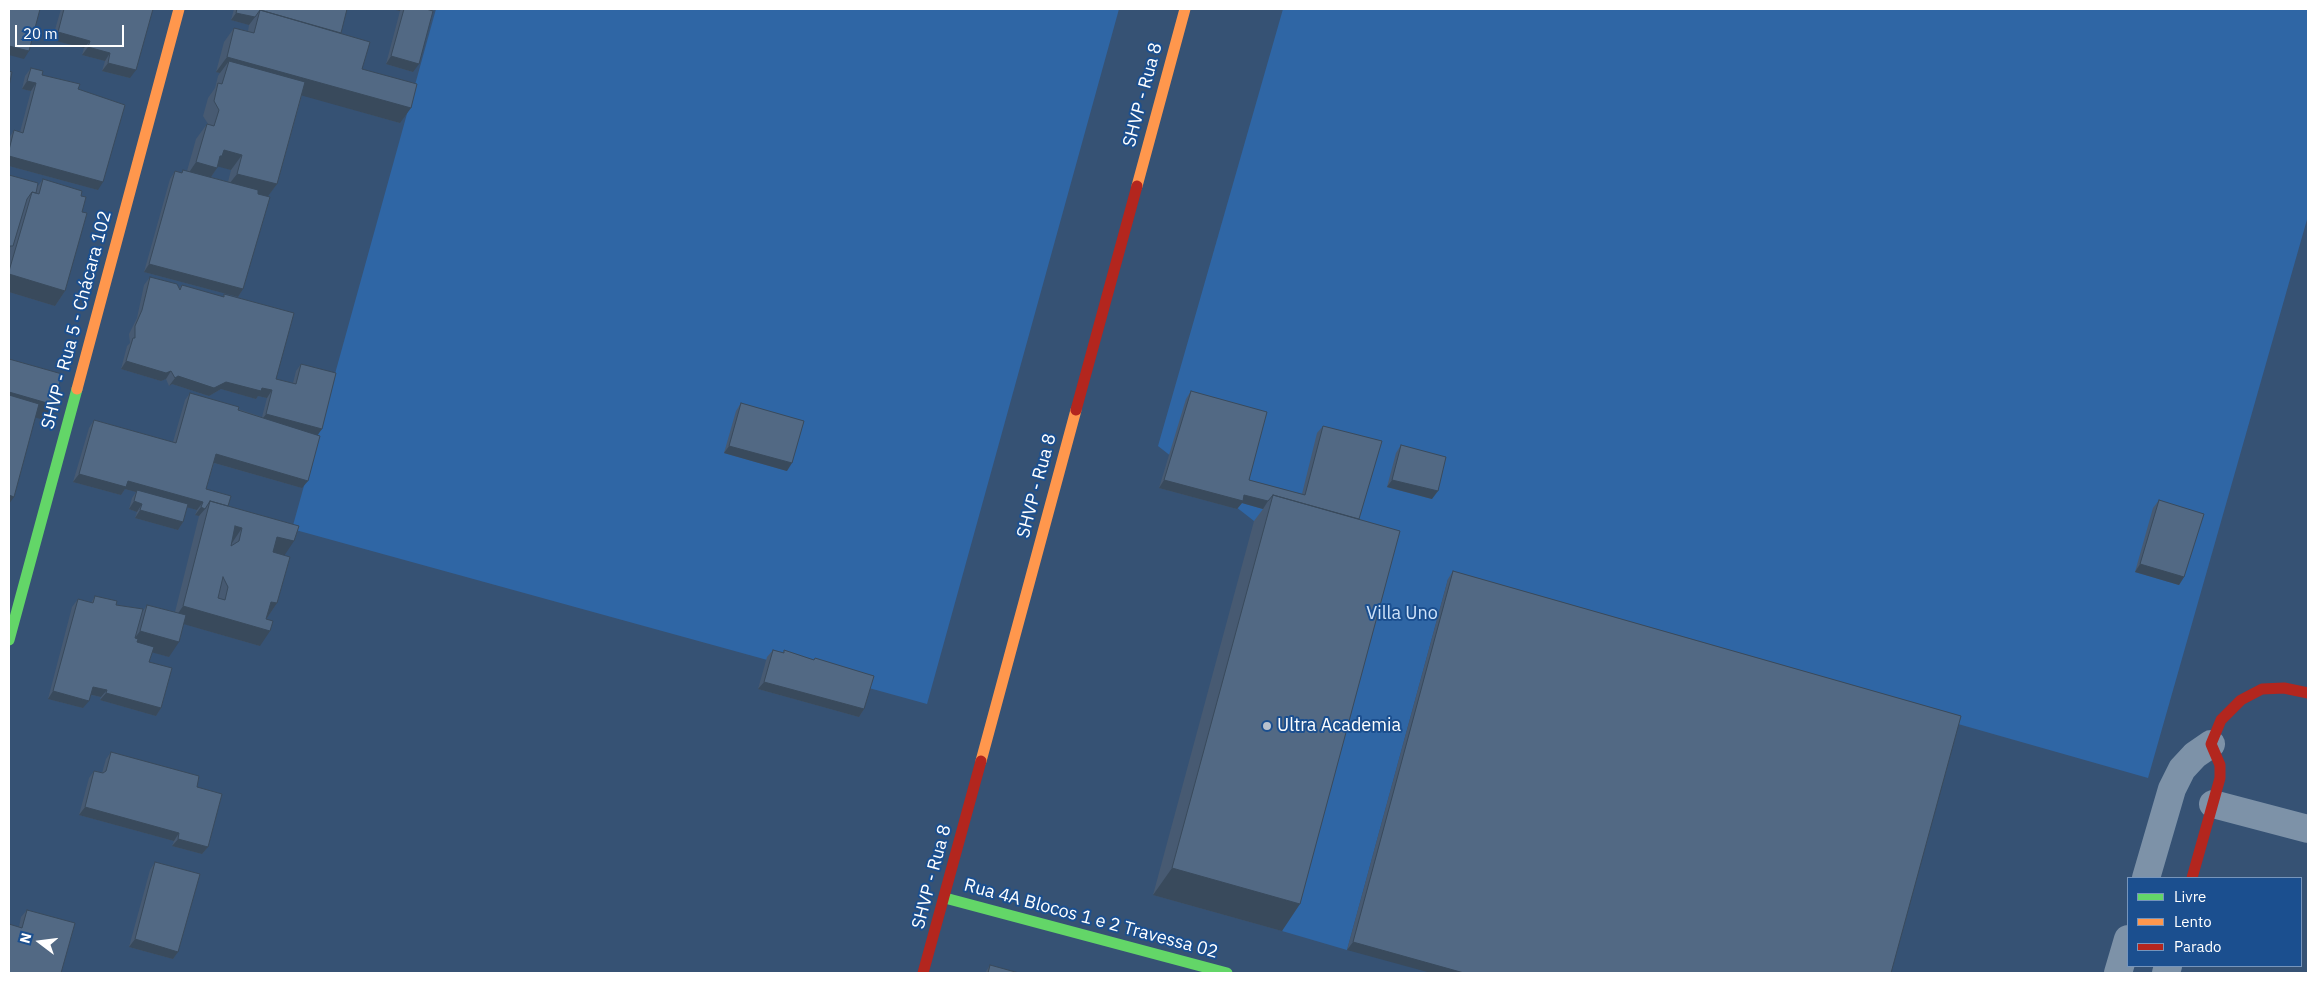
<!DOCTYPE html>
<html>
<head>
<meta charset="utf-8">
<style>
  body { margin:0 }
  #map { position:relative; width:2317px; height:982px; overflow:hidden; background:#365274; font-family:"IBM Plex Sans",sans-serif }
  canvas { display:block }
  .frame { position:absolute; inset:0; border:10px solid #fff; pointer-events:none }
  .legend { position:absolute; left:2127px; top:877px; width:175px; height:90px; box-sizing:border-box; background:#1b4f8f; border:1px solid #7695bc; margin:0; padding:6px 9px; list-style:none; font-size:15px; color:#fff }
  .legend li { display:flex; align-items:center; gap:10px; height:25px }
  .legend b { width:25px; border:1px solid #7695bc }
  .north { position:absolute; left:15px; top:917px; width:50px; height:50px; -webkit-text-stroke:4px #1b4f8f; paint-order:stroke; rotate:285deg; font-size:14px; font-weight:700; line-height:20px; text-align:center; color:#fff }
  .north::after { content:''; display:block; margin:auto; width:18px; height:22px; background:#fff; clip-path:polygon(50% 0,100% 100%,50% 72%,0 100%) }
  .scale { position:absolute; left:15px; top:25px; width:109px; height:22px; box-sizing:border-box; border:2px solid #fff; border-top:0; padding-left:6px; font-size:15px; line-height:18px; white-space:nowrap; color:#fff; -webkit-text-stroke:4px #1b4f8f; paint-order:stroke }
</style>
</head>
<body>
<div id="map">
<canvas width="2317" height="982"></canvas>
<div class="frame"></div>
<ul class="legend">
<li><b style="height:6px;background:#63d668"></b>Livre</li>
<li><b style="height:6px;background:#ff974d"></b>Lento</li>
<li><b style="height:6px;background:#b3261e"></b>Parado</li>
</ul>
<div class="north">N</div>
<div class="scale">20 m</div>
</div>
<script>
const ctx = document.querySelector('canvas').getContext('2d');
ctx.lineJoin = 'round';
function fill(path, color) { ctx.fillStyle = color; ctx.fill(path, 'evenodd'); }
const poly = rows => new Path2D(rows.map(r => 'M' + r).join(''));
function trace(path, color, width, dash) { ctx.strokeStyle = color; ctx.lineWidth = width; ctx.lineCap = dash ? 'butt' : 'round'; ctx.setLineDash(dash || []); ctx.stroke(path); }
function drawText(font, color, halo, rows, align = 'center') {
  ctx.font = font + ' "IBM Plex Sans",sans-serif'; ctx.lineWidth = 4; ctx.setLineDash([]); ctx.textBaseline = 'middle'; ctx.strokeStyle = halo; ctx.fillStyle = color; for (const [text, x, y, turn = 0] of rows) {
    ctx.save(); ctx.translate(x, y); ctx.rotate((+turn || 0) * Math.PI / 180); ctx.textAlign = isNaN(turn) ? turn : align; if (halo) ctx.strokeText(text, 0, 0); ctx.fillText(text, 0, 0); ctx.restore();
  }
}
fill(poly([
  [436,9,1119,9,927,704,292,529],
  [1283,9,2308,9,2308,216,2148,778,1448,579,1347,950,1282,931,1381,558,1254,521,1158,446]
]), '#2f66a5');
trace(poly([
  [2213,804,2308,829],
  [2146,878,2172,789,2182,769,2195,755,2211,744],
  [2118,973,2128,939],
  [2166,973,2168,966]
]), '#7d92a8', 28);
trace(poly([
  [9,640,77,389],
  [945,898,1227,973]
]), '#63d668', 11);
trace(poly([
  [1137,186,1185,9],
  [77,389,179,9],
  [981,761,1076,410]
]), '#ff974d', 11);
trace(poly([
  [1076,410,1137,186],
  [2192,878,2220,778,2220,765,2211,744,2221,720,2241,700,2262,689,2284,688,2308,693],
  [923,973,981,761]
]), '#b3261e', 11);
fill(poly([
  [61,9,153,9,130,78,102,71,105,61,82,55,84,48,52,40],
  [234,9,347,9,341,33,362,69,400,123,302,95,277,184,268,196,243,289,238,297,144,272,170,179,175,171,181,173,183,170,187,171,196,139,207,124,208,124,203,116,208,98,215,88,218,76,220,73,216,72,224,42,234,28,248,31,249,25,231,20],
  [218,166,231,170,228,182,211,177],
  [392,9,426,9,413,72,386,64,400,11],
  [31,68,42,75,78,89,98,190,9,166,9,138,14,130,20,132,31,91,22,89,25,76],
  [9,175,38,186,43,179,81,196,82,212,65,291,55,306,9,292],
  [150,277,179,288,182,285,223,297,224,294,276,379,293,383,296,371,301,364,322,429,317,435,302,488,214,463,206,489,228,506,284,555,277,603,267,618,266,618,260,646,184,624,169,657,152,652,149,662,161,708,156,716,100,700,101,697,91,695,83,708,48,699,72,607,78,599,91,603,95,596,141,614,147,605,175,612,199,516,195,515,197,510,187,507,183,522,178,530,135,518,137,512,129,509,132,498,136,492,125,489,121,495,73,482,89,428,94,420,173,442,185,400,190,393,262,417,267,398,258,396,256,399,221,389,209,396,172,384,169,386,166,379,161,381,121,369,127,346,130,343,129,334,137,318,144,285],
  [1191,391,1249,480,1302,494,1317,433,1323,426,1359,519,1282,931,1153,895,1254,521,1263,509,1242,503,1237,509,1159,488,1186,399],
  [741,403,787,471,724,453,736,411],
  [1401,445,1432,499,1387,487,1396,453],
  [2159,500,2184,577,2179,585,2135,572,2153,508],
  [1453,571,1961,716,1347,950,1448,579],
  [773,650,783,653,784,650,864,709,859,717,758,689,767,657],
  [111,752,197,787,208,847,202,854,172,846,174,841,79,815,89,778,94,771,102,773,106,759],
  [155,862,178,952,173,959,129,947,150,870],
  [27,910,61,973,19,927,21,917],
  [990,965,1019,973,985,973]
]), '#475a72');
fill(poly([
  [392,9,401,9,400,11],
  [236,13,255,17,249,25,231,20],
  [58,32,90,41,84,48,52,40],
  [9,46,29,51,24,59,9,55],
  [88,47,110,53,105,61,82,55],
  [391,56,419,64,413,72,386,64],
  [227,57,411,108,400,123,225,74,229,61,220,73,216,72],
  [108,63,136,70,130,78,102,71],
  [27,81,36,83,31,91,22,89],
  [224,150,242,155,231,170,216,166,217,168,207,183,186,177,196,162],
  [9,156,103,182,98,190,9,166],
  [237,174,277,184,266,199,226,188],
  [149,264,243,289,238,297,144,272],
  [9,274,65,291,55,306,9,292],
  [126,361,171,371,166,379,161,381,121,369],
  [178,376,226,382,262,388,272,390,267,398,258,396,256,399,221,389,209,396,172,384,169,386,175,378],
  [9,392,54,405,44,420,9,410],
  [266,414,322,429,316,437,261,421],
  [729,446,792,463,787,471,724,453],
  [216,454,308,481,302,488,211,462],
  [79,474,128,481,203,502,197,510,136,493,137,490,136,492,125,489,121,495,73,482],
  [1164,480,1244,495,1268,501,1263,509,1242,503,1237,509,1159,488],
  [1392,480,1438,491,1432,499,1387,487],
  [9,495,14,497,9,504],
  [134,501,142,504,137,512,129,509],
  [201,507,205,509,199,516,195,515],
  [140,510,183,522,178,530,135,518],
  [235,526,242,528,232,543,225,541],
  [277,537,294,541,284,556,267,552],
  [2140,564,2184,577,2179,585,2135,572],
  [271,602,277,603,267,618,261,617],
  [183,606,270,631,260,646,173,621],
  [140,631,179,642,169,657,129,646],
  [764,682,864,709,859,717,758,689],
  [93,687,107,690,101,697,88,694],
  [53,691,89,701,83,708,48,699],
  [106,693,161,708,156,716,100,700],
  [85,807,179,833,174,841,79,815],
  [178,839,208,847,202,854,172,846],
  [1172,868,1300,904,1282,931,1153,895],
  [135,939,178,952,173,959,129,947],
  [1353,942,1464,973,1431,973,1347,950]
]), '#394a5c');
const building = poly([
  [9,9,40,9,29,51,9,46,9,9],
  [64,9,153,9,136,70,108,63,110,53,88,47,90,41,58,32,64,9],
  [237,9,347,9,341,33,260,10,255,17,236,13,237,9],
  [404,9,426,9,433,11,419,64,391,56,404,9],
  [260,10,370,42,362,69,417,84,411,108,227,57,234,28,254,33,260,10],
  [229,61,305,82,277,184,237,174,242,155,224,150,222,156,220,156,217,168,196,162,207,124,214,126,219,110,214,101,218,83,222,84,229,61],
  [31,68,43,71,42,75,80,84,78,89,125,105,103,182,9,156,9,150,14,130,23,133,36,83,27,81,31,68],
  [9,71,12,72,9,86,9,71],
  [183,170,258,190,258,194,270,197,243,289,149,264,175,171,182,173,183,170],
  [9,175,38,183,36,193,32,192,27,199,13,246,10,246,9,250,9,175],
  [43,179,82,191,81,196,86,197,82,212,87,213,65,291,9,274,9,271,32,192,39,194,43,179],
  [150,277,177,284,180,290,182,285,224,297,224,294,294,313,276,379,296,384,301,364,336,373,322,429,266,414,272,390,262,388,261,391,226,382,214,388,178,376,175,378,171,371,166,373,126,361,133,338,135,338,135,326,142,310,150,277],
  [9,359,62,374,54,405,9,392,9,359],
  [1191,391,1267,412,1249,480,1305,495,1323,426,1382,441,1359,519,1273,495,1268,501,1244,495,1243,501,1164,480,1191,391],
  [190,393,239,407,238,410,320,436,308,481,216,454,206,489,231,496,228,506,210,501,205,509,201,507,203,502,128,481,126,487,79,474,94,420,176,443,190,393],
  [9,395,39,404,14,497,9,495,9,395],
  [741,403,804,421,792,463,729,446,741,403],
  [1401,445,1446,457,1438,491,1392,480,1401,445],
  [137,490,188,504,183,522,140,510,142,504,134,501,137,490],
  [1273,495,1400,531,1300,904,1172,868,1273,495],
  [2159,500,2204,514,2184,577,2140,564,2159,500],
  [210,501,299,526,294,541,277,537,273,552,290,557,277,603,271,602,266,619,273,621,270,631,183,606,210,501],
  [235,526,242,528,239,541,231,546,235,526],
  [223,577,228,587,225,600,218,598,223,577],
  [1453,571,1961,716,1891,973,1464,973,1353,942,1453,571],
  [95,596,117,601,116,605,143,609,135,638,138,639,137,642,154,647,149,662,172,668,161,708,106,693,107,690,93,687,89,701,53,691,78,599,93,603,95,596],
  [147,605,186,615,179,642,140,631,147,605],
  [773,650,784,653,784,650,814,660,815,658,874,676,864,709,764,682,773,650],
  [111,752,199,776,197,787,222,794,208,847,178,839,179,833,85,807,94,771,103,773,106,771,111,752],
  [155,862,200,874,178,952,135,939,155,862],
  [27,910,75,923,61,973,9,973,9,924,22,928,27,910],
  [990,965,1019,973,988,973,990,965]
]);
fill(building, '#526984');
trace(building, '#394a5c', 1);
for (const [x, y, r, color] of [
  [1267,726,5,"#b9c2ce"]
]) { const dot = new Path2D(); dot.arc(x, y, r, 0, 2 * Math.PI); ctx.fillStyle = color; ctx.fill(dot); trace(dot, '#1b4f8f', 2); }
drawText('18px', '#fff', '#1b4f8f', [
  ["SHVP - Rua 8",1143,95,-75],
  ["SHVP - Rua 5 - Chácara 102",77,320,-75],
  ["SHVP - Rua 8",1037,486,-75],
  ["SHVP - Rua 8",932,877,-75],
  ["Rua 4A Blocos 1 e 2 Travessa 02",1091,919,15]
]);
drawText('18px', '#cfe3fa', '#1b4f8f', [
  ["Villa Uno",1402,614]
]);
drawText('18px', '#fff', '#1b4f8f', [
  ["Ultra Academia",1277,726]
], 'left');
</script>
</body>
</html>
